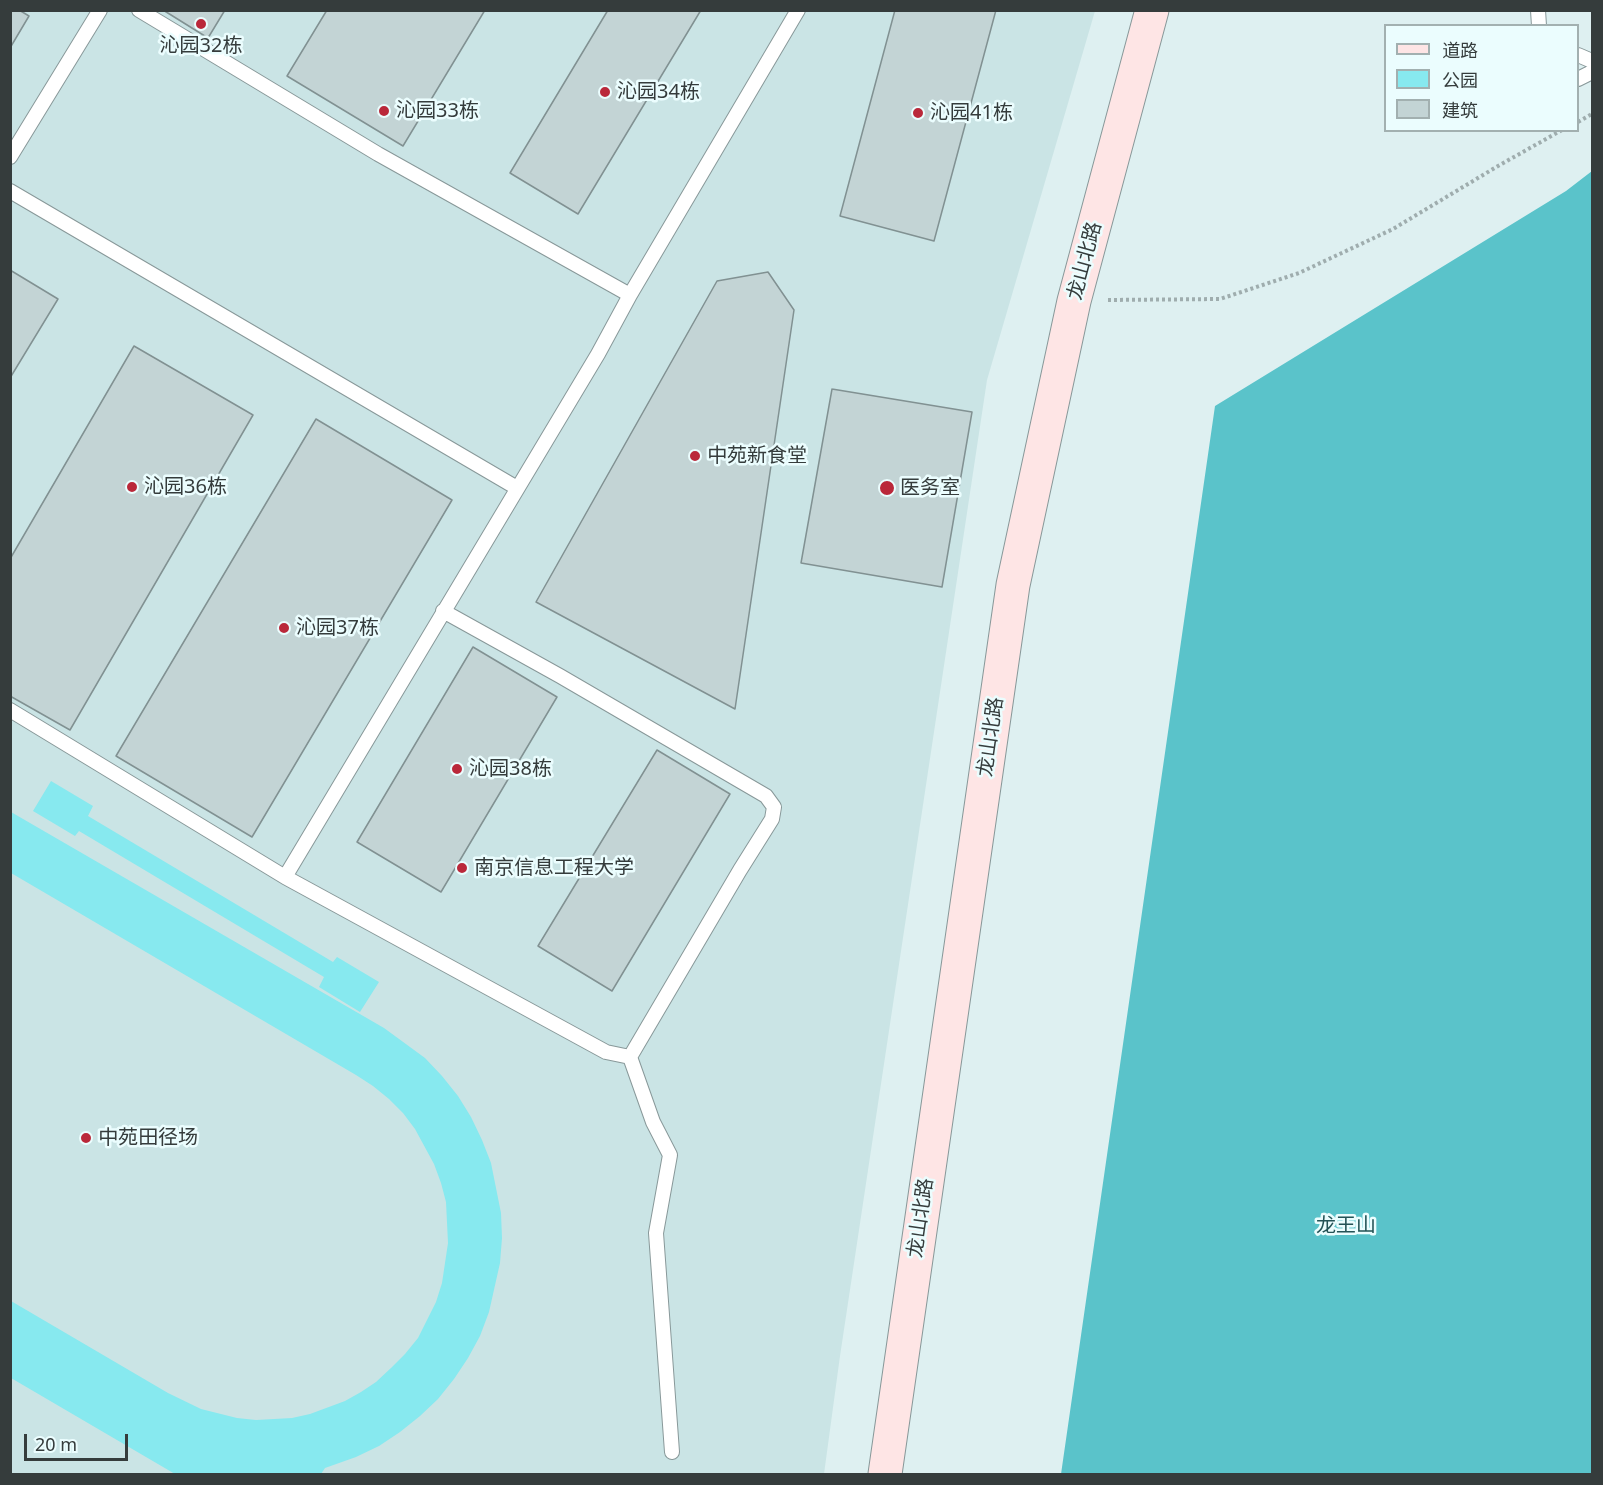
<!DOCTYPE html>
<html>
<head>
<meta charset="utf-8">
<style>
  body { margin:0 }
  #map { position:relative; width:1603px; height:1485px; overflow:hidden; background:#def0f1; font-family:"Noto Sans","Noto Sans SC",sans-serif }
  canvas { display:block }
  .frame { position:absolute; inset:0; border:12px solid #353c3c; pointer-events:none }
  .legend { position:absolute; left:1384px; top:24px; width:195px; height:108px; box-sizing:border-box; background:#ebfdfe; border:2px solid #a2b0b0; margin:0; padding:8px 10px; list-style:none; font-size:18px; color:#353c3c }
  .legend li { display:flex; align-items:center; gap:12px; height:30px }
  .legend b { width:30px; border:2px solid #a2b0b0 }
  .scale { position:absolute; left:24px; top:1434px; width:104px; height:27px; box-sizing:border-box; border:3px solid #353c3c; border-top:0; padding-left:8px; font-size:18px; line-height:21px; white-space:nowrap; color:#353c3c; -webkit-text-stroke:4px #ebfdfe; paint-order:stroke }
</style>
</head>
<body>
<div id="map">
<canvas width="1603" height="1485"></canvas>
<div class="frame"></div>
<ul class="legend">
<li><b style="height:8px;background:#fee5e5"></b>道路</li>
<li><b style="height:16px;background:#87e9ef"></b>公园</li>
<li><b style="height:16px;background:#c3d4d5"></b>建筑</li>
</ul>
<div class="scale">20 m</div>
</div>
<script>
const ctx = document.querySelector('canvas').getContext('2d');
ctx.lineJoin = 'round';
function fill(path, color) { ctx.fillStyle = color; ctx.fill(path, 'evenodd'); }
const poly = rows => new Path2D(rows.map(r => 'M' + r).join(''));
function trace(path, color, width, dash) { ctx.strokeStyle = color; ctx.lineWidth = width; ctx.lineCap = dash ? 'butt' : 'round'; ctx.setLineDash(dash || []); ctx.stroke(path); }
function drawText(font, color, halo, rows, align = 'center') {
  ctx.font = font + ' "Noto Sans","Noto Sans SC",sans-serif'; ctx.lineWidth = 5; ctx.setLineDash([]); ctx.textBaseline = 'middle'; ctx.strokeStyle = halo; ctx.fillStyle = color; for (const [text, x, y, turn = 0] of rows) {
    ctx.save(); ctx.translate(x, y); ctx.rotate((+turn || 0) * Math.PI / 180); ctx.textAlign = isNaN(turn) ? turn : align; if (halo) ctx.strokeText(text, 0, 0); ctx.fillText(text, 0, 0); ctx.restore();
  }
}
fill(poly([
  [10,11,1095,11,987,380,840,1356,824,1474,11,1474]
]), '#cae4e5');
fill(poly([
  [51,781,93,806,88,816,333,962,337,957,379,982,360,1012,319,987,324,977,79,831,75,836,33,811],
  [11,812,384,1028,425,1058,442,1076,458,1096,471,1117,482,1140,491,1163,501,1213,502,1238,500,1263,489,1312,480,1336,468,1358,454,1379,438,1399,420,1416,400,1432,379,1446,356,1457,325,1468,321,1474,175,1474,11,1378,11,1301,168,1393,201,1409,237,1418,256,1420,292,1418,310,1414,345,1401,361,1392,376,1382,391,1368,405,1354,418,1338,436,1302,442,1283,448,1243,446,1202,441,1183,434,1164,415,1129,403,1113,389,1099,373,1086,356,1075,11,873]
]), '#87e9ef');
fill(poly([
  [1592,171,1592,1474,1061,1474,1215,406,1566,191]
]), '#5ac3ca');
const building = poly([
  [10,10,19,10,29,16,10,48,10,10],
  [163,10,225,10,208,38,163,10],
  [327,10,485,10,403,146,287,76,327,10],
  [608,10,701,10,578,214,510,173,608,10],
  [895,10,996,10,934,241,840,216,895,10],
  [10,270,58,299,10,378,10,270],
  [768,272,794,310,735,709,536,602,717,281,768,272],
  [134,346,253,415,70,730,10,696,10,559,134,346],
  [832,389,972,412,942,587,801,563,832,389],
  [316,419,452,500,252,837,116,756,316,419],
  [473,647,557,697,441,892,357,842,473,647],
  [657,750,730,794,612,991,538,946,657,750]
]);
fill(building, '#c3d4d5');
trace(building, '#819192', 1.5);
const lane = poly([
  [139,10,378,154,630,295],
  [1538,10,1539,26],
  [1578,55,1592,61],
  [1578,79,1592,72],
  [10,157,100,10],
  [10,191,517,488],
  [443,611,560,676,766,796,774,807,772,819,740,870,630,1057],
  [10,710,285,877,606,1052,630,1057,653,1122,670,1155,656,1233,672,1452],
  [285,877,598,354,630,295,798,10]
]);
const secondary = poly([
  [885,1474,1013,585,1074,301,1152,10]
]);
trace(lane, '#889899', 16);
trace(secondary, '#889899', 35);
trace(poly([
  [1578,122,1592,114],
  [1108,300,1220,299,1299,273,1393,229,1498,166,1562,130]
]), '#9fadae', 4, [3, 3]);
trace(lane, '#fff', 14);
trace(secondary, '#fee5e5', 33);
for (const [x, y, r, color] of [
  [201,24,6,"#ba283a"],
  [605,92,6,"#ba283a"],
  [384,111,6,"#ba283a"],
  [918,113,6,"#ba283a"],
  [695,456,6,"#ba283a"],
  [132,487,6,"#ba283a"],
  [887,488,8,"#ba283a"],
  [284,628,6,"#ba283a"],
  [457,769,6,"#ba283a"],
  [462,868,6,"#ba283a"],
  [86,1138,6,"#ba283a"]
]) { const dot = new Path2D(); dot.arc(x, y, r, 0, 2 * Math.PI); ctx.fillStyle = color; ctx.fill(dot); trace(dot, '#ebfdfe', 2); }
drawText('20px', '#353c3c', '#ebfdfe', [
  ["沁园32栋",201,46,"center"],
  ["沁园34栋",617,92],
  ["沁园33栋",396,111],
  ["沁园41栋",930,113],
  ["中苑新食堂",707,456],
  ["沁园36栋",144,487],
  ["医务室",900,488],
  ["沁园37栋",296,628],
  ["沁园38栋",469,769],
  ["南京信息工程大学",474,868],
  ["中苑田径场",98,1138]
], 'left');
drawText('20px', '#353c3c', '#ebfdfe', [
  ["龙山北路",1085,261,-75],
  ["龙山北路",991,737,-82],
  ["龙山北路",921,1218,-82]
]);
drawText('20px', '#245356', '#ebfdfe', [
  ["龙王山",1346,1226]
]);
</script>
</body>
</html>
